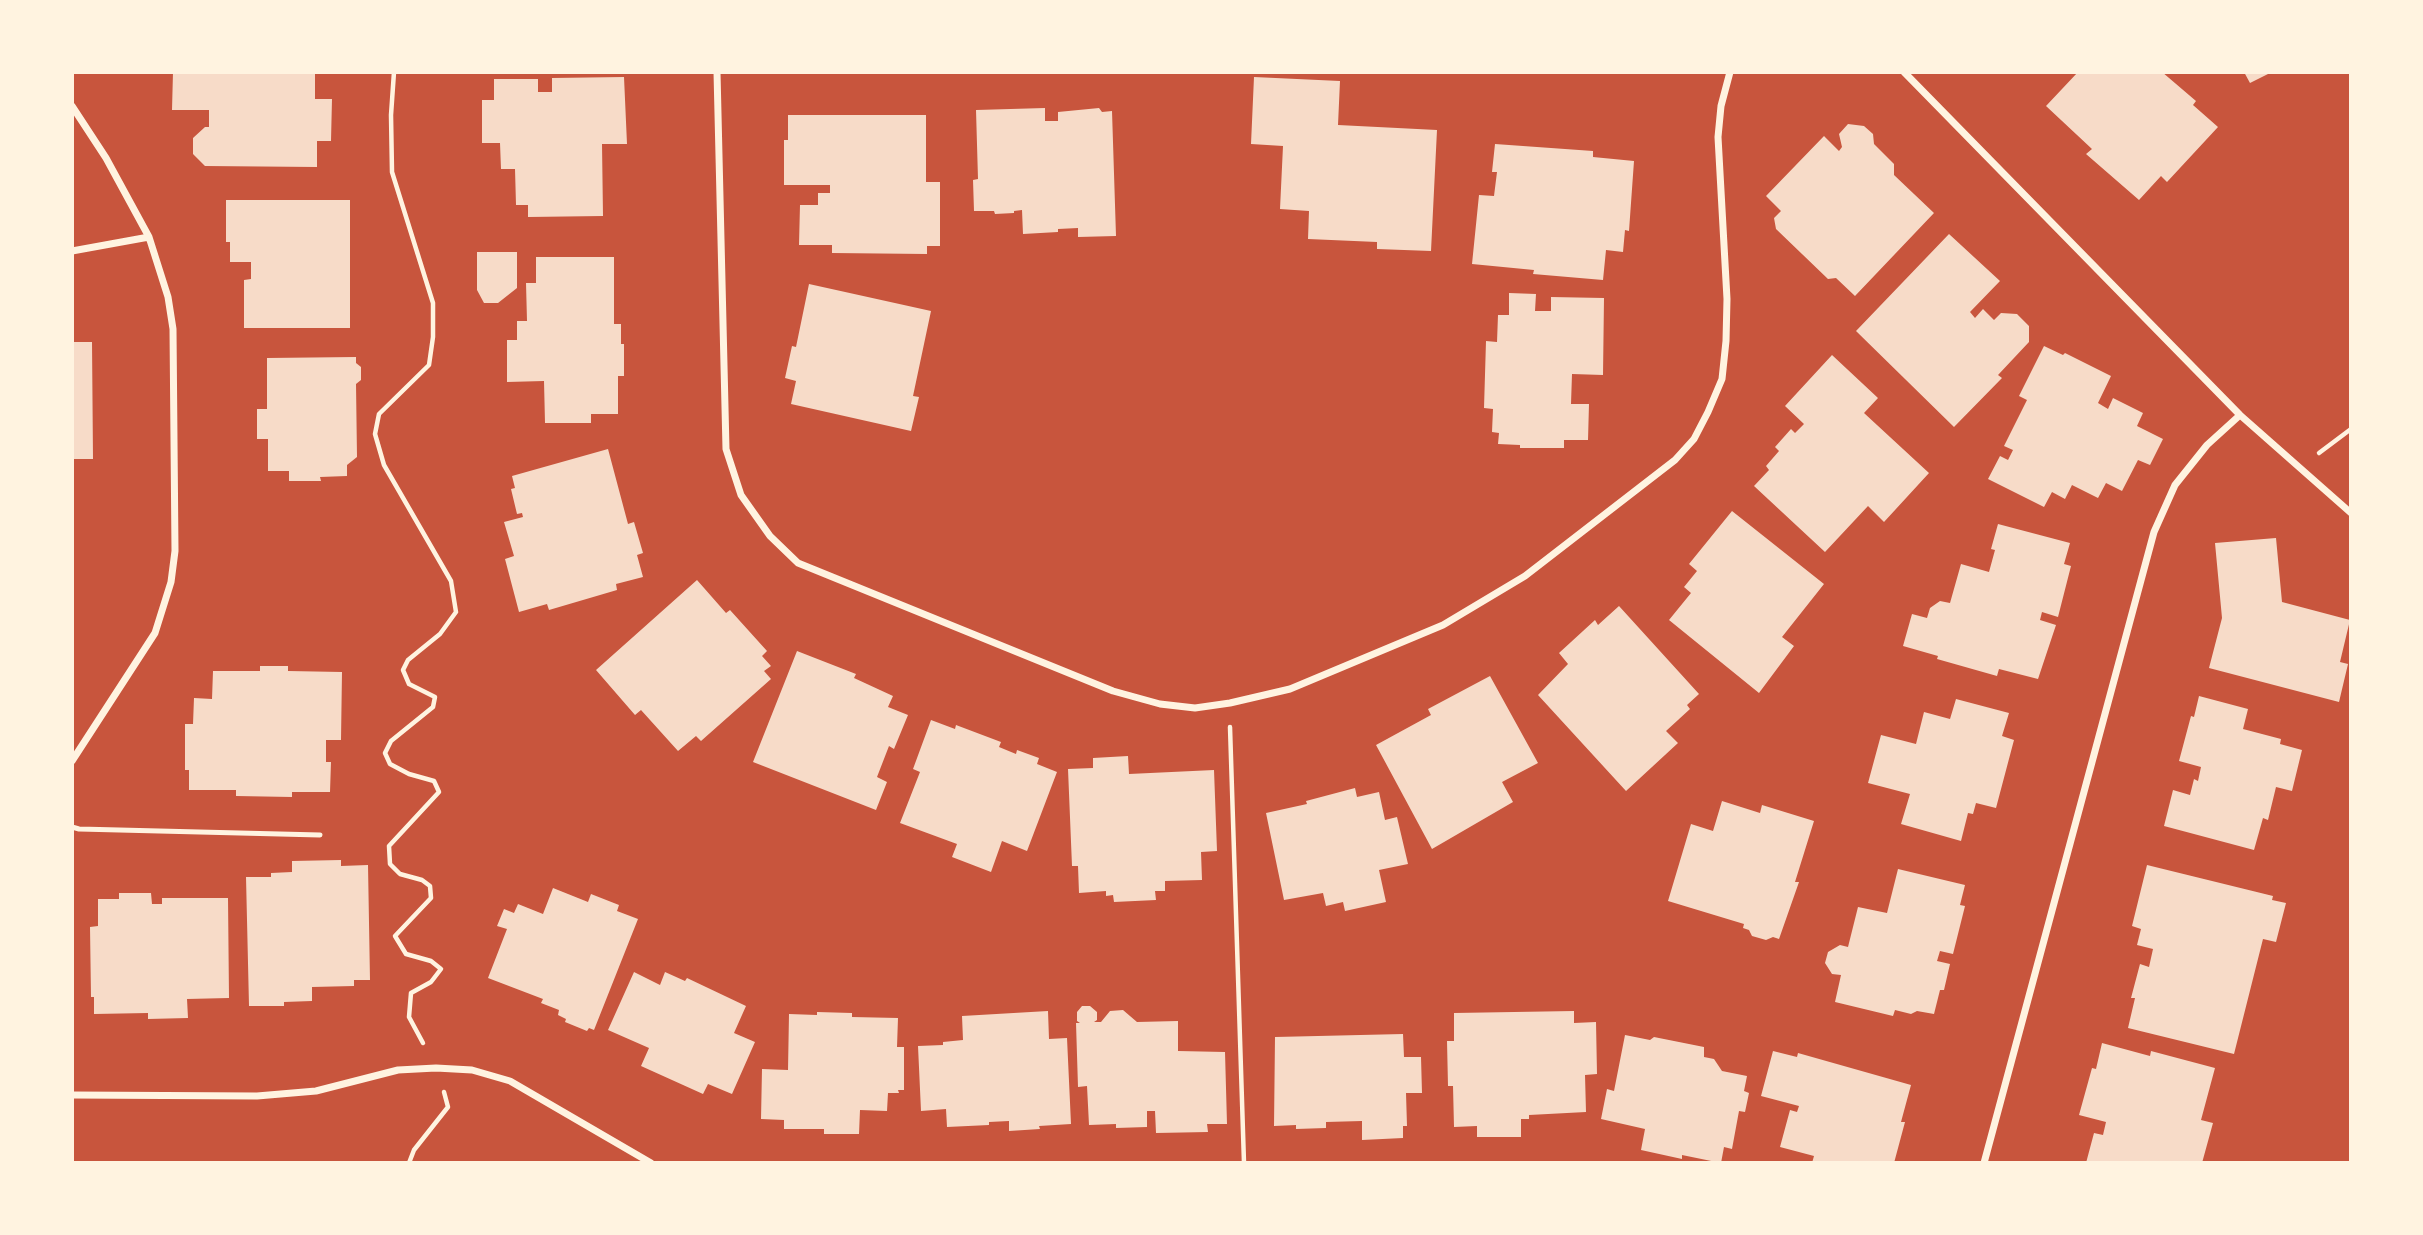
<!DOCTYPE html>
<html>
<head>
<meta charset="utf-8">
<style>
  body { margin:0 }
  #map { position:relative; width:2423px; height:1235px; overflow:hidden; background:#c8553d; font-family:Lato,sans-serif }
  canvas { display:block }
  .frame { position:absolute; inset:0; border:74px solid #fff3e0; pointer-events:none }
</style>
</head>
<body>
<div id="map">
<canvas width="2423" height="1235"></canvas>
<div class="frame"></div>
</div>
<script>
const ctx = document.querySelector('canvas').getContext('2d');
ctx.lineJoin = 'round';
function fill(path, color) { ctx.fillStyle = color; ctx.fill(path, 'evenodd'); }
const poly = rows => new Path2D(rows.map(r => 'M' + r).join(''));
function trace(path, color, width, dash) { ctx.strokeStyle = color; ctx.lineWidth = width; ctx.lineCap = dash ? 'butt' : 'round'; ctx.setLineDash(dash || []); ctx.stroke(path); }
fill(poly([
  [173,72,315,72,315,99,332,99,331,141,317,141,317,167,205,166,193,154,193,138,205,127,209,127,209,110,172,110],
  [2078,72,2162,72,2196,101,2193,105,2218,127,2167,182,2161,176,2139,200,2086,154,2092,149,2046,106],
  [2244,72,2272,72,2250,83],
  [624,77,627,144,602,144,603,216,528,217,528,205,516,205,515,169,501,169,500,143,482,143,482,100,494,100,494,79,538,79,538,92,552,92,552,78],
  [1254,77,1340,81,1338,125,1437,130,1431,251,1377,249,1377,242,1308,239,1309,211,1280,209,1283,146,1251,144],
  [1045,108,1045,121,1058,121,1058,112,1099,108,1102,112,1112,111,1116,236,1078,237,1078,228,1058,229,1058,232,1023,234,1022,210,1014,211,1014,213,995,214,994,211,974,211,973,180,978,179,976,110],
  [788,115,926,115,926,182,940,182,940,246,927,246,927,254,832,253,832,245,799,245,800,205,818,205,818,193,830,193,830,185,784,185,784,140,788,140],
  [1848,124,1864,126,1873,134,1874,144,1894,164,1894,175,1934,213,1855,296,1836,278,1828,279,1776,229,1774,218,1781,211,1766,196,1824,136,1839,151,1842,147,1839,134],
  [1495,144,1593,151,1593,157,1634,161,1629,231,1625,230,1623,252,1606,250,1603,280,1533,274,1534,270,1472,264,1479,195,1494,196,1497,172,1492,172],
  [226,200,350,200,350,328,244,328,244,280,251,279,251,262,230,262,230,242,226,242],
  [1949,234,2000,281,1970,312,1975,318,1983,309,1994,320,2001,313,2017,314,2029,326,2029,342,1998,375,2002,378,1954,427,1856,331],
  [477,252,517,252,517,288,498,303,484,303,477,290],
  [536,257,614,257,614,324,621,324,621,344,624,344,624,376,618,376,618,414,591,414,591,423,545,423,544,381,507,382,507,340,517,340,517,321,527,321,526,283,536,283],
  [809,284,931,311,913,396,919,397,911,431,791,404,796,381,785,378,792,346,796,347],
  [1509,293,1536,294,1535,311,1551,311,1551,297,1604,298,1603,375,1572,374,1571,404,1589,404,1588,440,1564,440,1564,448,1520,448,1520,445,1498,444,1499,433,1492,432,1493,409,1484,408,1486,341,1497,342,1498,315,1509,315],
  [72,342,92,342,93,459,72,459],
  [2044,346,2063,355,2065,353,2111,376,2098,403,2108,409,2113,398,2143,413,2137,426,2163,439,2150,465,2138,460,2122,491,2106,483,2098,498,2072,485,2065,499,2052,492,2044,507,1988,479,2000,456,2008,460,2013,450,2004,446,2027,400,2019,396],
  [1832,355,1878,398,1864,413,1929,473,1884,522,1868,506,1825,552,1754,486,1769,470,1766,466,1779,451,1775,447,1791,429,1795,433,1804,424,1785,406],
  [356,357,356,363,361,367,361,380,356,384,357,457,347,465,347,476,320,477,321,481,289,481,289,471,268,471,268,439,257,439,257,409,267,409,267,358],
  [608,449,628,524,634,522,643,553,637,555,643,577,616,584,617,590,549,610,547,604,519,612,505,559,514,556,504,522,523,517,522,513,517,514,511,489,515,488,512,476],
  [1732,511,1824,584,1782,637,1794,646,1759,693,1669,620,1691,593,1684,587,1697,571,1689,564],
  [1998,524,2070,543,2064,564,2071,566,2058,617,2042,612,2040,620,2056,625,2038,679,1999,669,1997,676,1937,659,1938,656,1903,646,1912,614,1927,618,1930,608,1940,601,1950,603,1961,564,1989,572,1995,550,1991,549],
  [2276,538,2282,602,2350,620,2340,662,2348,664,2339,702,2209,668,2222,618,2215,543],
  [697,580,726,613,730,610,767,651,762,656,771,666,764,671,771,679,701,741,696,736,678,751,641,710,635,715,596,670],
  [1619,606,1699,694,1687,705,1690,709,1666,731,1678,743,1626,791,1538,695,1568,664,1559,653,1595,620,1598,625],
  [797,651,856,674,854,678,893,696,888,707,908,715,894,749,889,746,877,777,887,782,876,810,753,762],
  [260,666,288,666,288,671,342,672,341,740,326,740,326,762,331,762,330,792,292,792,292,797,236,796,236,790,189,790,189,770,185,770,185,724,193,724,194,698,212,699,213,671,260,671],
  [1490,676,1538,763,1502,782,1513,802,1432,849,1376,745,1431,715,1428,709],
  [2199,696,2248,709,2243,729,2281,739,2280,744,2302,750,2292,791,2276,787,2268,820,2263,818,2254,850,2164,826,2173,790,2190,795,2194,779,2198,781,2201,767,2179,761,2191,716,2194,717],
  [1956,699,2009,713,2002,736,2014,740,1996,808,1976,803,1973,814,1968,813,1961,841,1901,824,1910,794,1868,783,1881,735,1916,744,1924,712,1950,719],
  [931,720,955,729,956,725,1001,742,999,747,1016,754,1017,750,1039,758,1037,764,1057,772,1027,851,1002,841,991,872,952,857,957,844,900,823,920,772,913,769],
  [1128,756,1129,774,1214,770,1217,851,1201,852,1202,880,1165,881,1165,891,1155,891,1156,900,1114,902,1113,895,1106,896,1106,891,1079,893,1078,866,1072,866,1068,769,1093,768,1093,758],
  [1355,788,1357,797,1379,792,1385,820,1397,817,1408,864,1379,870,1386,902,1345,911,1343,902,1326,906,1323,893,1284,900,1266,813,1307,804,1306,801],
  [1722,801,1760,813,1762,805,1814,821,1795,882,1799,882,1779,939,1773,937,1766,940,1752,936,1749,930,1743,928,1744,924,1668,901,1691,824,1713,831],
  [341,860,341,866,368,865,370,980,354,980,354,986,312,987,312,1001,284,1002,284,1006,249,1006,246,877,271,877,271,873,292,872,292,861],
  [2147,865,2273,896,2272,900,2286,903,2276,942,2263,939,2234,1054,2128,1028,2135,998,2131,998,2140,964,2149,967,2153,949,2137,945,2141,929,2132,926],
  [1898,869,1965,885,1960,905,1965,906,1953,954,1940,951,1937,961,1950,964,1944,990,1940,990,1934,1014,1917,1011,1911,1014,1895,1010,1893,1016,1835,1002,1841,975,1832,974,1825,963,1828,952,1840,945,1848,947,1858,907,1887,913],
  [553,888,588,902,591,894,619,905,617,911,638,919,594,1030,589,1028,587,1031,565,1022,566,1019,558,1015,559,1010,541,1003,543,999,488,978,507,929,497,926,504,909,514,913,518,904,543,914],
  [119,893,151,893,152,904,162,904,162,898,228,898,229,998,187,999,188,1018,148,1019,148,1013,94,1014,94,997,91,997,90,927,98,926,98,899,119,899],
  [634,972,660,985,665,972,685,981,687,978,746,1006,734,1033,755,1042,732,1094,708,1084,703,1094,641,1066,649,1048,608,1030],
  [1082,1006,1090,1006,1097,1012,1097,1020,1094,1022,1101,1022,1110,1011,1123,1010,1137,1022,1178,1021,1178,1051,1225,1052,1227,1124,1207,1124,1208,1132,1156,1133,1155,1111,1147,1111,1147,1127,1116,1128,1116,1124,1089,1125,1087,1086,1078,1087,1076,1023,1080,1023,1077,1021,1077,1012],
  [1048,1011,1049,1039,1067,1038,1071,1124,1039,1126,1040,1129,1009,1131,1009,1121,989,1122,989,1125,947,1127,946,1109,921,1111,918,1046,943,1045,943,1042,963,1040,962,1016],
  [1574,1011,1574,1023,1596,1022,1597,1074,1585,1075,1586,1112,1529,1115,1529,1119,1521,1119,1521,1137,1477,1137,1477,1126,1454,1127,1453,1086,1448,1086,1447,1041,1454,1041,1454,1013],
  [817,1012,852,1013,852,1017,898,1018,897,1047,904,1047,904,1090,898,1090,899,1093,888,1093,887,1111,860,1110,859,1134,824,1134,824,1129,784,1129,784,1120,761,1119,762,1069,788,1070,789,1014,817,1015],
  [1403,1034,1404,1057,1421,1057,1422,1093,1406,1093,1407,1126,1403,1126,1403,1138,1362,1140,1362,1121,1326,1122,1326,1128,1296,1129,1296,1125,1274,1126,1275,1037],
  [1625,1035,1650,1040,1654,1037,1704,1047,1704,1057,1714,1059,1722,1071,1747,1076,1744,1091,1749,1093,1745,1112,1739,1111,1732,1149,1724,1147,1721,1163,1682,1155,1682,1159,1641,1150,1645,1129,1601,1119,1607,1089,1614,1091],
  [2102,1043,2150,1056,2151,1051,2215,1068,2201,1120,2213,1123,2202,1163,2086,1163,2094,1133,2103,1135,2106,1122,2079,1115,2092,1068,2096,1069],
  [1773,1051,1797,1057,1798,1053,1911,1085,1901,1122,1905,1122,1894,1163,1812,1163,1814,1156,1780,1147,1790,1110,1797,1112,1799,1106,1761,1096]
]), '#f7dbc8');
trace(poly([
  [394,72,391,115,392,172,433,303,433,337,429,365,379,414,375,434,384,465,451,581,456,612,440,634,408,660,403,670,409,684,435,697,433,707,391,741,385,753,390,764,409,774,434,781,439,792,389,846,390,864,400,874,422,880,430,886,431,898,395,936,406,954,431,961,441,969,431,982,411,993,409,1017,423,1043],
  [2319,453,2351,429],
  [1230,727,1244,1163],
  [409,1163,414,1150,448,1107,444,1092]
]), '#fff3e0', 4.5);
trace(poly([
  [72,827,79,829,320,835]
]), '#fff3e0', 5);
trace(poly([
  [717,72,726,449,741,495,770,536,798,563,1113,691,1160,704,1195,708,1230,703,1290,689,1443,625,1525,576,1675,460,1694,439,1708,412,1722,379,1726,341,1727,299,1718,137,1721,106,1730,72],
  [1904,72,2240,415,2351,513],
  [72,106,106,158,149,237,168,297,173,329,175,551,171,582,155,633,72,761],
  [72,251,149,237],
  [72,1095,257,1096,316,1091,398,1070,436,1068,472,1070,510,1081,651,1163],
  [1984,1163,2154,532,2175,485,2207,445,2240,415]
]), '#fff3e0', 7);
</script>
</body>
</html>
